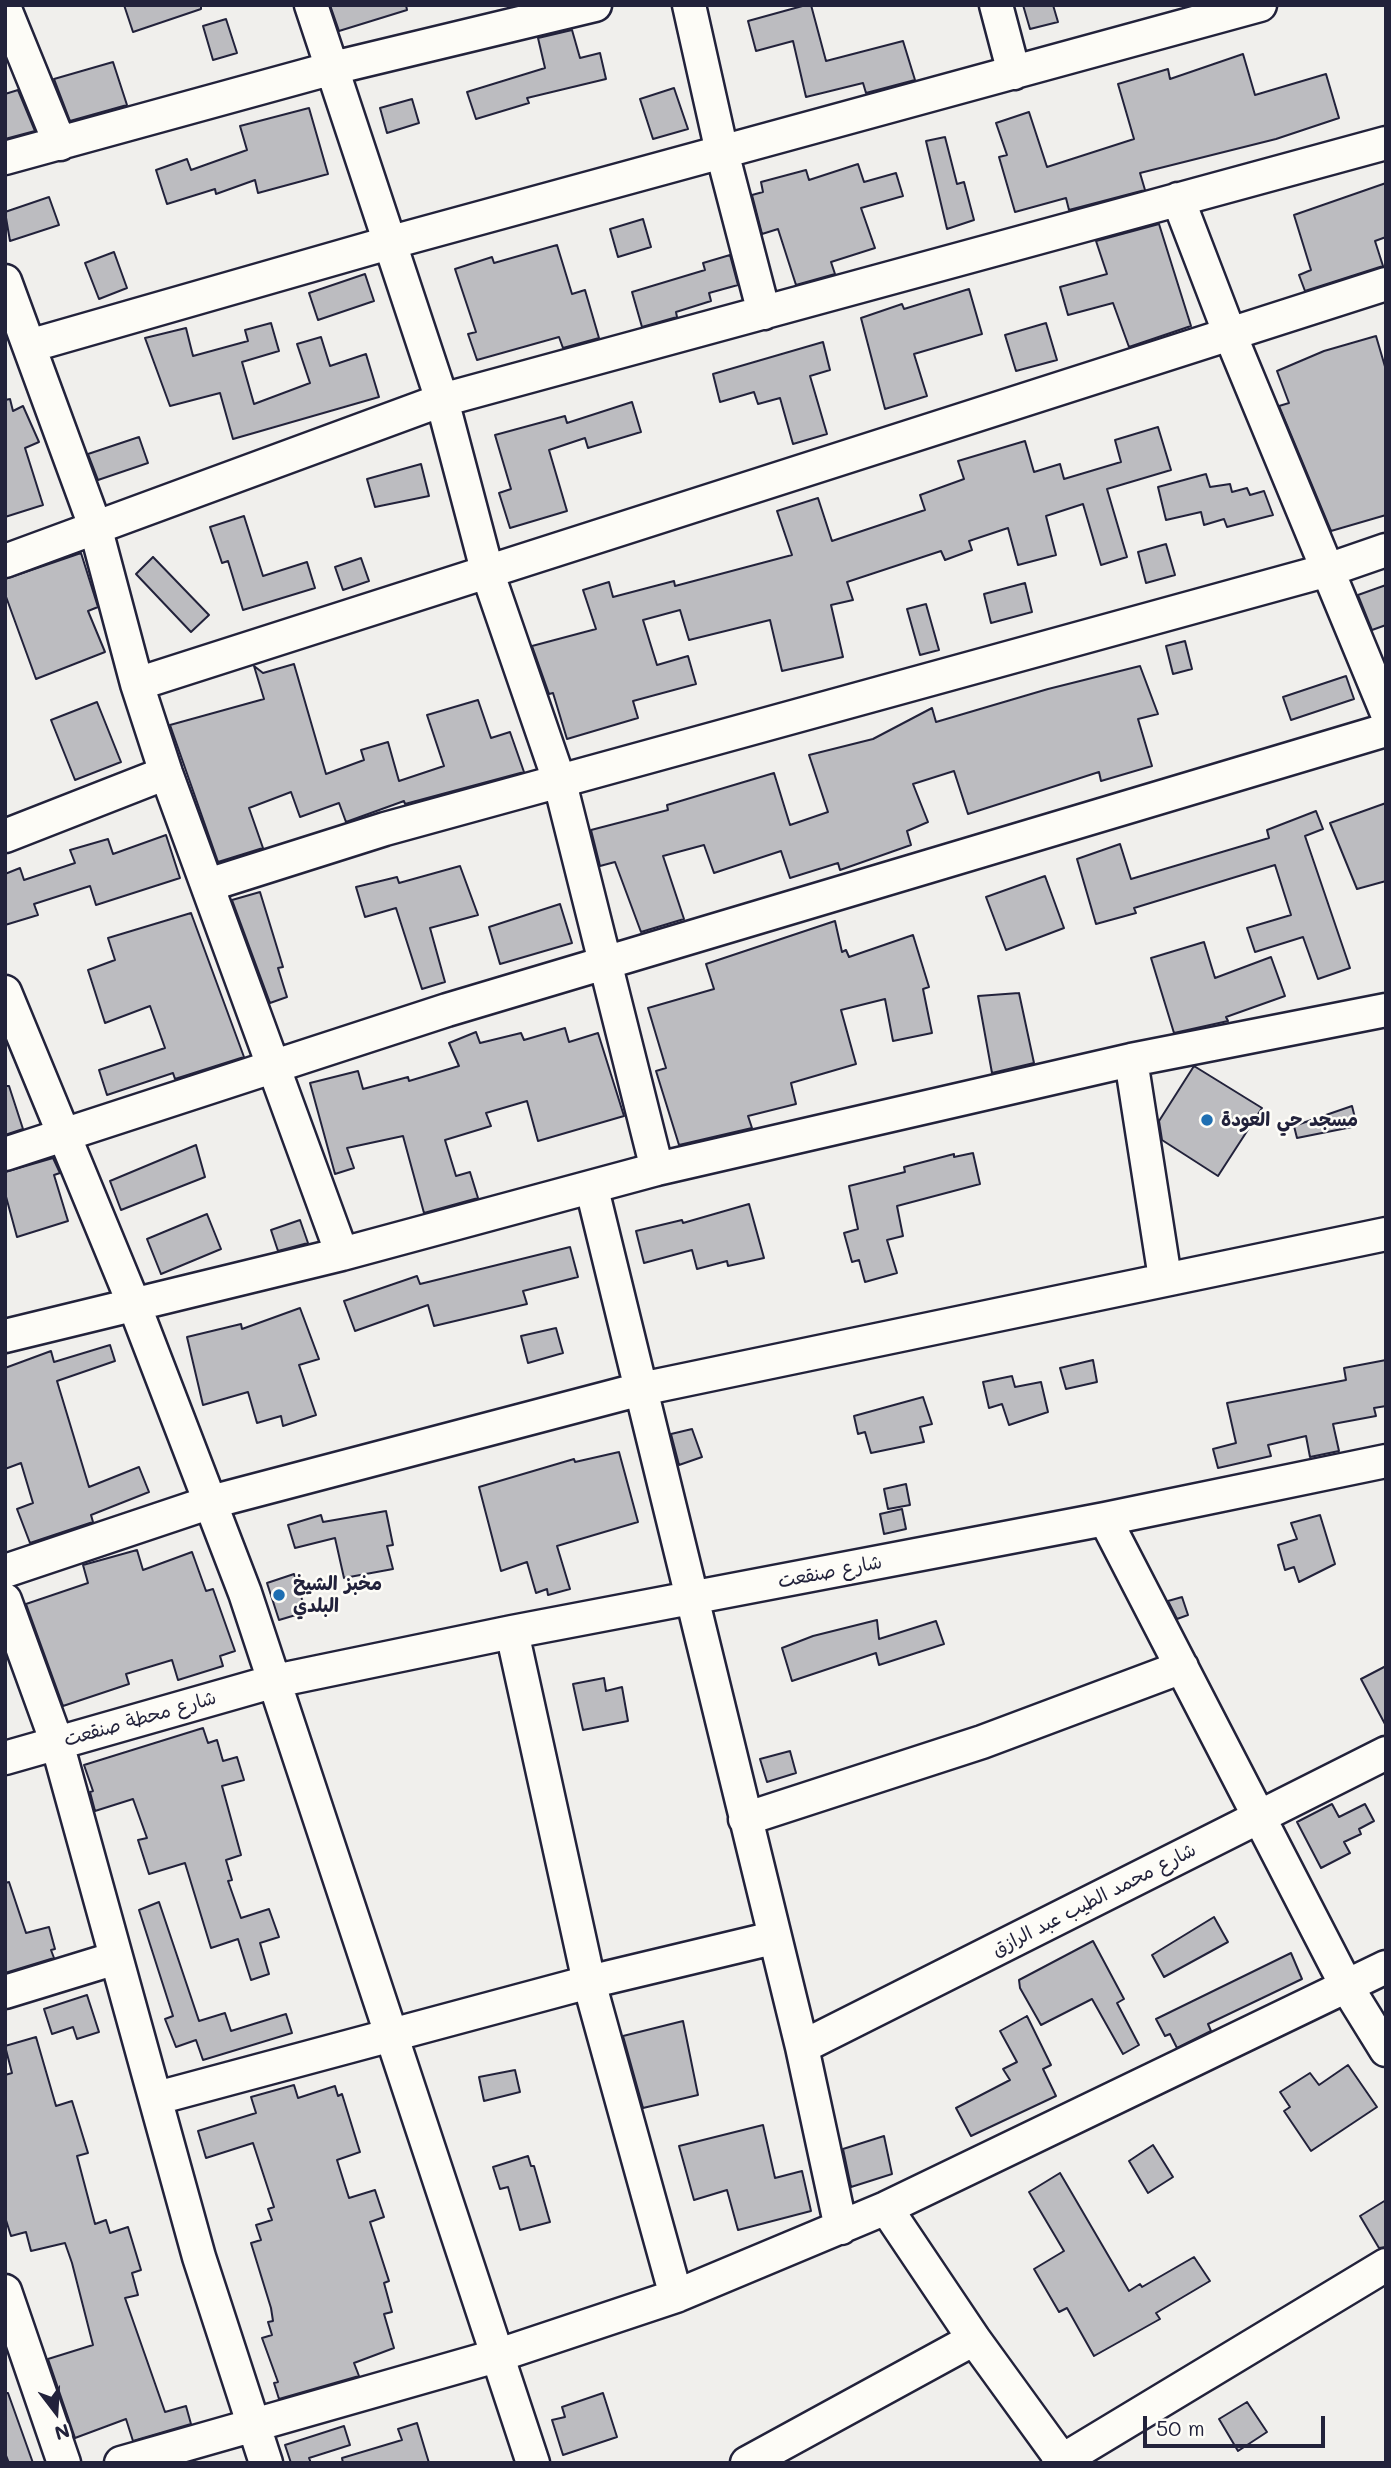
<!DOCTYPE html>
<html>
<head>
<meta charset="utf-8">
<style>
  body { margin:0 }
  #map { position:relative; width:1391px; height:2468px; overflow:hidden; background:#f0efec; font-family:Mali,sans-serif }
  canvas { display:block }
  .frame { position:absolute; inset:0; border:7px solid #22223b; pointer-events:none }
  .north { position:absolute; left:21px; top:2377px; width:70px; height:70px; -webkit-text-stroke:5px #fdfcf7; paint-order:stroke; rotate:163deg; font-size:19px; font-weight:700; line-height:28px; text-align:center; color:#22223b }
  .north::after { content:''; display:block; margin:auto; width:24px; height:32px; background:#22223b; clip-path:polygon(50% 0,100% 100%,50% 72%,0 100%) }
  .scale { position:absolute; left:1143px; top:2416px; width:182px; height:32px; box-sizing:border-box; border:4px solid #22223b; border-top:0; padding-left:9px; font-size:21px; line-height:24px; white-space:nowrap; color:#22223b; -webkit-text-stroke:5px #fdfcf7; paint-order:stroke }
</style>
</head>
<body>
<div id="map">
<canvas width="1391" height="2468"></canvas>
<div class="frame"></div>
<div class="north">N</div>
<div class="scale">50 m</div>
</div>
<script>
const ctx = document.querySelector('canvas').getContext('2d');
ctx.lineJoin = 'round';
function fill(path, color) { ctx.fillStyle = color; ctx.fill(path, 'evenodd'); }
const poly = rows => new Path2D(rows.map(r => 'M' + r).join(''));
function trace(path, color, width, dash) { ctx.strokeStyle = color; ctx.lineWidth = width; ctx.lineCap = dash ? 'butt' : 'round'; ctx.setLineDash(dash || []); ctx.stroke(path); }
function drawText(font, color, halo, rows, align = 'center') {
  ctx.font = font + ' Mali,"Playpen Sans Arabic",sans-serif'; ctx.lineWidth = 5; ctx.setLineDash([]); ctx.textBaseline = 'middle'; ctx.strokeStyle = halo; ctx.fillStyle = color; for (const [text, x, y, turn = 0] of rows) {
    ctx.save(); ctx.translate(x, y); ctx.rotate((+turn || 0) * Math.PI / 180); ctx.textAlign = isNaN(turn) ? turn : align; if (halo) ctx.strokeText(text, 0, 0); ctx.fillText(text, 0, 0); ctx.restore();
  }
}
const building = poly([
  [124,5,201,5,201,9,133,32,124,5],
  [330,5,406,5,407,10,339,31,330,5],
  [806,5,811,5,826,61,903,41,915,80,866,93,863,83,806,97,793,41,756,51,748,21,806,5],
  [1023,5,1053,5,1058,22,1030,29,1023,5],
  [226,19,237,53,213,60,203,26,226,19],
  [572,30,580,58,600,53,606,79,527,98,529,103,476,119,467,92,545,68,538,38,572,30],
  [1243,54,1255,95,1326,74,1339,118,1276,139,1140,173,1145,190,1069,210,1066,198,1015,212,999,157,1007,155,996,123,1029,112,1047,167,1134,139,1118,84,1168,69,1170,79,1243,54],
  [113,62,127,105,70,121,54,79,113,62],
  [674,88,688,129,653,139,640,99,674,88],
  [18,90,35,131,5,139,5,94,18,90],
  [412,99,419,123,387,133,380,108,412,99],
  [309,108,328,174,258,193,255,180,216,194,215,189,167,204,156,170,187,159,191,170,247,150,240,126,309,108],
  [945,137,957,184,964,182,974,220,947,229,926,141,945,137],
  [858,164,864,182,896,173,903,196,861,208,875,248,831,262,835,274,796,285,778,229,762,234,752,195,763,192,761,182,806,170,809,180,858,164],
  [1386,183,1386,237,1375,241,1383,266,1305,291,1299,275,1311,270,1294,215,1386,183],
  [49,197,59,225,10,241,5,212,49,197],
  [643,219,651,247,618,257,610,229,643,219],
  [1159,224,1191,326,1129,347,1113,303,1068,315,1060,287,1107,274,1096,241,1159,224],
  [557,245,572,294,585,290,599,338,563,348,559,337,477,360,468,334,476,332,455,269,492,257,494,263,557,245],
  [114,252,127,288,99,299,85,263,114,252],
  [730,255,738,285,709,293,711,301,676,312,677,317,642,327,632,292,705,270,703,263,730,255],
  [365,274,374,301,318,320,309,293,365,274],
  [969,289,982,334,914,354,927,396,885,409,861,318,902,304,904,309,969,289],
  [271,323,279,351,242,362,254,404,310,383,297,344,321,337,330,366,366,354,379,397,233,439,220,393,170,406,145,338,186,328,193,356,248,341,245,330,271,323],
  [1046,323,1057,360,1016,371,1005,335,1046,323],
  [1376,336,1386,370,1386,515,1331,531,1279,406,1289,403,1277,371,1324,351,1376,336],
  [823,342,830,370,810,376,827,434,793,444,780,398,758,404,754,392,720,402,713,374,823,342],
  [10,399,13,411,23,406,39,442,25,448,43,505,5,517,5,400,10,399],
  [632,402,641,432,588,448,585,438,549,450,567,511,510,528,499,493,511,489,495,435,565,416,567,423,632,402],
  [1158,427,1171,470,1107,489,1127,557,1101,565,1083,504,1046,516,1056,555,1018,565,1008,528,969,541,972,550,945,560,941,551,847,582,853,600,831,605,843,657,782,671,770,620,689,640,680,610,643,620,657,665,688,656,696,684,633,701,638,718,567,739,553,693,549,694,532,646,596,629,583,590,609,582,613,597,674,581,675,586,792,555,777,511,818,498,832,541,925,510,920,495,964,479,958,461,1025,441,1034,472,1060,464,1064,479,1121,462,1115,440,1158,427],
  [139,437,148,463,98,480,88,454,139,437],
  [421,464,429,496,375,507,367,479,421,464],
  [1206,474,1210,487,1230,484,1232,492,1247,488,1250,495,1264,491,1273,515,1227,527,1224,519,1204,525,1201,512,1166,520,1158,487,1206,474],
  [244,516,263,576,307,562,315,588,243,610,228,561,222,563,210,527,244,516],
  [1166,544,1175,575,1146,583,1138,552,1166,544],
  [81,553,98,607,88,611,105,652,36,679,5,594,5,579,81,553],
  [153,557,209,615,191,632,136,574,153,557],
  [361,558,369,581,343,590,335,567,361,558],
  [1025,583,1032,612,991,623,984,594,1025,583],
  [1386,585,1386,625,1372,630,1358,595,1386,585],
  [926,604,939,650,920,655,907,609,926,604],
  [1185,641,1192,669,1173,674,1166,646,1185,641],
  [294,664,326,774,364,760,361,750,388,742,399,781,444,766,427,715,478,700,491,738,510,732,524,772,405,804,404,801,346,822,339,803,300,817,291,792,249,808,263,848,218,862,170,725,264,699,254,666,263,673,294,664],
  [1140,666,1158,714,1138,719,1152,766,1101,781,1099,772,968,814,954,771,913,784,928,822,907,831,911,845,840,870,838,863,790,878,781,851,714,873,704,845,663,856,684,919,641,932,615,862,600,866,591,830,668,810,667,805,774,773,790,825,828,812,809,755,873,739,932,708,936,722,1048,689,1140,666],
  [1346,676,1354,699,1291,720,1283,697,1346,676],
  [97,702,121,762,75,780,51,720,97,702],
  [1386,803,1386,881,1357,889,1330,823,1386,803],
  [1316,811,1323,829,1305,836,1350,968,1318,979,1303,937,1255,952,1247,928,1291,915,1275,865,1134,908,1136,913,1096,924,1077,859,1120,844,1131,879,1269,838,1267,830,1316,811],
  [166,835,180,878,96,905,90,886,34,904,38,915,5,925,5,874,20,868,24,880,75,863,70,850,108,839,113,854,166,835],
  [460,866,478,915,430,928,445,982,422,989,396,908,365,917,356,887,397,877,399,883,460,866],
  [1045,876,1064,928,1006,950,986,897,1045,876],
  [260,892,283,967,278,968,287,997,270,1003,232,900,260,892],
  [560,904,572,943,500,964,489,927,560,904],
  [191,913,244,1057,175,1079,173,1073,107,1095,99,1070,165,1048,150,1006,105,1023,88,970,115,960,108,938,191,913],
  [835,921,842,952,846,950,849,957,913,935,929,987,923,989,932,1033,893,1041,885,999,841,1010,856,1064,791,1083,796,1104,748,1116,752,1128,679,1145,656,1071,666,1068,648,1008,714,989,706,964,835,921],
  [1204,942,1215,978,1271,957,1285,996,1226,1017,1228,1021,1174,1033,1151,958,1204,942],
  [1019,993,1034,1063,992,1073,978,996,1019,993],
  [565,1028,569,1042,598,1033,624,1116,538,1141,527,1101,486,1113,491,1126,445,1140,456,1176,470,1172,478,1198,424,1213,403,1136,347,1148,354,1168,335,1174,310,1083,358,1071,363,1089,408,1077,409,1081,459,1066,449,1043,476,1032,480,1043,521,1033,524,1040,565,1028],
  [1194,1066,1262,1108,1218,1176,1162,1140,1159,1121,1194,1066],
  [5,1086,9,1086,23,1129,5,1135,5,1086],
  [1352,1106,1357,1126,1297,1138,1294,1126,1352,1106],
  [196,1145,205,1177,121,1210,110,1181,196,1145],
  [973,1153,980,1184,897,1206,903,1236,887,1240,897,1273,865,1282,859,1260,852,1262,844,1233,858,1229,849,1186,905,1172,904,1167,954,1154,954,1157,973,1153],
  [53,1158,60,1173,54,1175,68,1221,17,1237,5,1193,5,1172,53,1158],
  [749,1204,764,1258,728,1266,727,1261,697,1269,692,1250,644,1263,636,1231,682,1220,683,1223,749,1204],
  [207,1214,221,1249,161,1274,147,1239,207,1214],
  [300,1220,308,1243,278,1251,271,1230,300,1220],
  [570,1247,578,1277,523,1291,527,1304,434,1326,428,1305,355,1331,344,1301,417,1276,420,1284,570,1247],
  [300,1308,319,1359,299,1365,316,1415,283,1426,281,1416,257,1423,248,1392,203,1405,187,1337,241,1324,242,1329,300,1308],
  [556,1328,563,1353,528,1363,521,1336,556,1328],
  [110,1345,115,1361,57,1381,89,1487,139,1467,149,1492,91,1515,93,1522,30,1543,17,1509,33,1503,21,1463,5,1469,5,1368,51,1351,54,1362,110,1345],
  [1093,1360,1097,1382,1066,1389,1060,1368,1093,1360],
  [1386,1360,1386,1406,1374,1408,1376,1416,1333,1424,1339,1451,1310,1457,1306,1436,1268,1445,1271,1456,1218,1468,1213,1449,1236,1443,1227,1403,1346,1380,1344,1368,1386,1360],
  [1012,1376,1015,1387,1041,1382,1048,1412,1009,1425,1002,1404,989,1408,983,1382,1012,1376],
  [923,1397,932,1424,920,1427,924,1442,871,1453,865,1432,858,1434,854,1416,923,1397],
  [692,1429,702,1457,679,1465,671,1434,692,1429],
  [619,1452,638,1522,557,1546,570,1589,548,1595,547,1589,536,1593,527,1562,501,1571,479,1487,574,1459,575,1462,619,1452],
  [906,1484,910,1505,888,1509,884,1489,906,1484],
  [902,1509,906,1529,884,1534,880,1514,902,1509],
  [386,1511,393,1545,387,1546,393,1569,344,1578,335,1538,295,1548,288,1525,321,1515,323,1522,386,1511],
  [1320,1515,1335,1564,1299,1582,1294,1567,1285,1570,1278,1545,1297,1539,1291,1523,1320,1515],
  [137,1550,143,1570,192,1552,206,1591,213,1589,235,1651,220,1656,223,1666,178,1680,172,1660,126,1674,129,1684,63,1706,26,1604,88,1583,83,1565,137,1550],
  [294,1574,306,1612,279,1620,267,1583,294,1574],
  [1182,1597,1188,1615,1177,1619,1168,1601,1182,1597],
  [877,1620,879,1639,936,1621,944,1644,879,1665,876,1653,792,1681,782,1648,813,1636,877,1620],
  [1386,1666,1386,1726,1361,1679,1386,1666],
  [604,1678,606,1691,622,1687,628,1721,583,1730,573,1684,604,1678],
  [203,1728,208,1743,217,1740,223,1761,237,1757,244,1780,222,1786,241,1855,226,1860,232,1880,228,1881,241,1918,269,1909,279,1937,260,1943,269,1974,251,1980,238,1939,211,1948,185,1863,149,1874,138,1840,147,1838,133,1799,95,1811,90,1792,93,1791,84,1765,203,1728],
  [790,1751,796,1773,767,1782,760,1759,790,1751],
  [1332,1804,1339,1817,1365,1804,1374,1821,1359,1829,1361,1834,1344,1842,1350,1853,1321,1868,1297,1822,1332,1804],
  [9,1882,26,1933,49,1927,55,1949,51,1950,54,1958,5,1973,5,1883,9,1882],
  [159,1902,199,2021,225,2013,231,2031,286,2014,292,2033,203,2060,196,2040,176,2047,165,2019,173,2016,139,1910,159,1902],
  [1214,1917,1228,1942,1164,1977,1152,1955,1214,1917],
  [1093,1941,1124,1999,1117,2003,1139,2045,1123,2054,1092,1999,1041,2025,1020,1988,1019,1980,1093,1941],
  [1291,1953,1302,1979,1208,2024,1211,2031,1177,2048,1170,2034,1165,2036,1156,2019,1291,1953],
  [87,1995,99,2032,77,2039,73,2027,52,2034,44,2009,87,1995],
  [1027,2016,1051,2065,1043,2069,1056,2096,971,2136,956,2108,1010,2080,1003,2069,1017,2062,1000,2031,1027,2016],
  [683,2021,698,2095,643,2108,623,2036,683,2021],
  [36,2037,56,2106,72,2101,88,2153,77,2156,95,2224,106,2220,110,2233,128,2227,141,2270,132,2273,138,2295,125,2298,165,2412,186,2406,191,2424,133,2441,126,2419,75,2438,48,2359,93,2345,72,2263,65,2243,31,2251,26,2232,11,2236,5,2217,5,2075,12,2073,5,2046,36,2037],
  [1348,2065,1377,2107,1311,2151,1284,2111,1290,2107,1280,2092,1310,2073,1319,2085,1348,2065],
  [515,2070,520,2092,484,2101,479,2077,515,2070],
  [294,2085,298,2098,335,2086,338,2096,342,2094,360,2152,337,2160,349,2198,375,2190,384,2217,370,2222,389,2281,384,2283,392,2312,384,2314,394,2348,354,2363,359,2376,279,2399,274,2383,278,2382,262,2338,272,2335,268,2322,273,2321,271,2308,251,2243,261,2240,256,2225,272,2220,268,2209,274,2207,253,2143,206,2158,198,2131,256,2113,251,2097,294,2085],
  [763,2125,775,2178,802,2171,811,2211,738,2230,727,2190,694,2200,679,2146,763,2125],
  [884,2136,892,2174,851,2187,843,2149,884,2136],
  [1153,2145,1173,2177,1148,2193,1129,2161,1153,2145],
  [528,2156,531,2166,534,2166,550,2222,520,2230,508,2187,500,2189,493,2167,528,2156],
  [1060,2173,1129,2291,1140,2284,1142,2287,1194,2257,1210,2281,1156,2313,1160,2319,1094,2356,1067,2308,1059,2312,1034,2269,1064,2251,1029,2192,1060,2173],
  [1386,2200,1386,2247,1379,2248,1360,2216,1386,2200],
  [5,2393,8,2393,33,2463,9,2463,5,2453,5,2393],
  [603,2393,617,2437,563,2455,552,2420,565,2417,562,2407,603,2393],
  [1247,2402,1267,2432,1238,2451,1219,2419,1247,2402],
  [417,2423,429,2463,343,2463,342,2458,402,2440,398,2429,417,2423],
  [344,2426,350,2445,309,2458,311,2463,291,2463,285,2445,344,2426]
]);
fill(building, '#bcbcc0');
trace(building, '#22223b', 2);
const minor = poly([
  [311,5,442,400,488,574,560,783,657,1169],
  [689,5,722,152,764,313],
  [996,5,1014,73],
  [5,9,60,144],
  [5,158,333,68,595,5],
  [1178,199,1229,332,1386,711],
  [5,281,95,526,137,684,166,773,342,1254],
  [29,346,392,242,1260,5],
  [5,561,442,400,1386,143],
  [137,684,1386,284],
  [5,836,166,773],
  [208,885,385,829,1328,570,1386,550],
  [5,992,135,1307,245,1593,533,2463],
  [1131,1060,1165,1278],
  [5,1154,447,1010,1386,730],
  [592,1189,802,2047,841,2228],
  [5,1336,342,1254,657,1169,1131,1060,1386,1010],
  [1105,1519,1347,1987,1386,2050],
  [5,1571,211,1502,641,1389,1386,1234],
  [5,1600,57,1743,199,2257,266,2463],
  [512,1632,589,1982,676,2296],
  [5,1758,275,1681,512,1632,1105,1519,1386,1461],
  [745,1819,982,1742,1182,1667],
  [5,1992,116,1958],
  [802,2047,1386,1753],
  [157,2098,589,1982,773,1938],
  [886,2208,974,2339,1064,2463],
  [5,2291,64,2463],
  [121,2463,496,2356,676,2296,886,2208,1386,1967],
  [747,2463,974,2339],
  [1058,2463,1386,2265]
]);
trace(minor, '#22223b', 37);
trace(minor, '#fdfcf7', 32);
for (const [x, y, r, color] of [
  [1207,1120,7,"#1f6fb2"],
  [279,1595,7,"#1f6fb2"]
]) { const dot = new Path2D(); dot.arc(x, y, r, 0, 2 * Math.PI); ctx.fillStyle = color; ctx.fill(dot); trace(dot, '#fdfcf7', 2.5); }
drawText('bold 19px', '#22223b', '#fdfcf7', [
  ["مسجد حي العودة",1221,1120],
  ["مخبز الشيخ",293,1584],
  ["البلدي",293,1606]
], 'left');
drawText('19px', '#22223b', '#fdfcf7', [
  ["شارع صنقعت",830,1572,-11],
  ["شارع محطة صنقعت",140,1719,-16],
  ["شارع محمد الطيب عبد الرازق",1094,1900,-27]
]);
</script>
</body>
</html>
